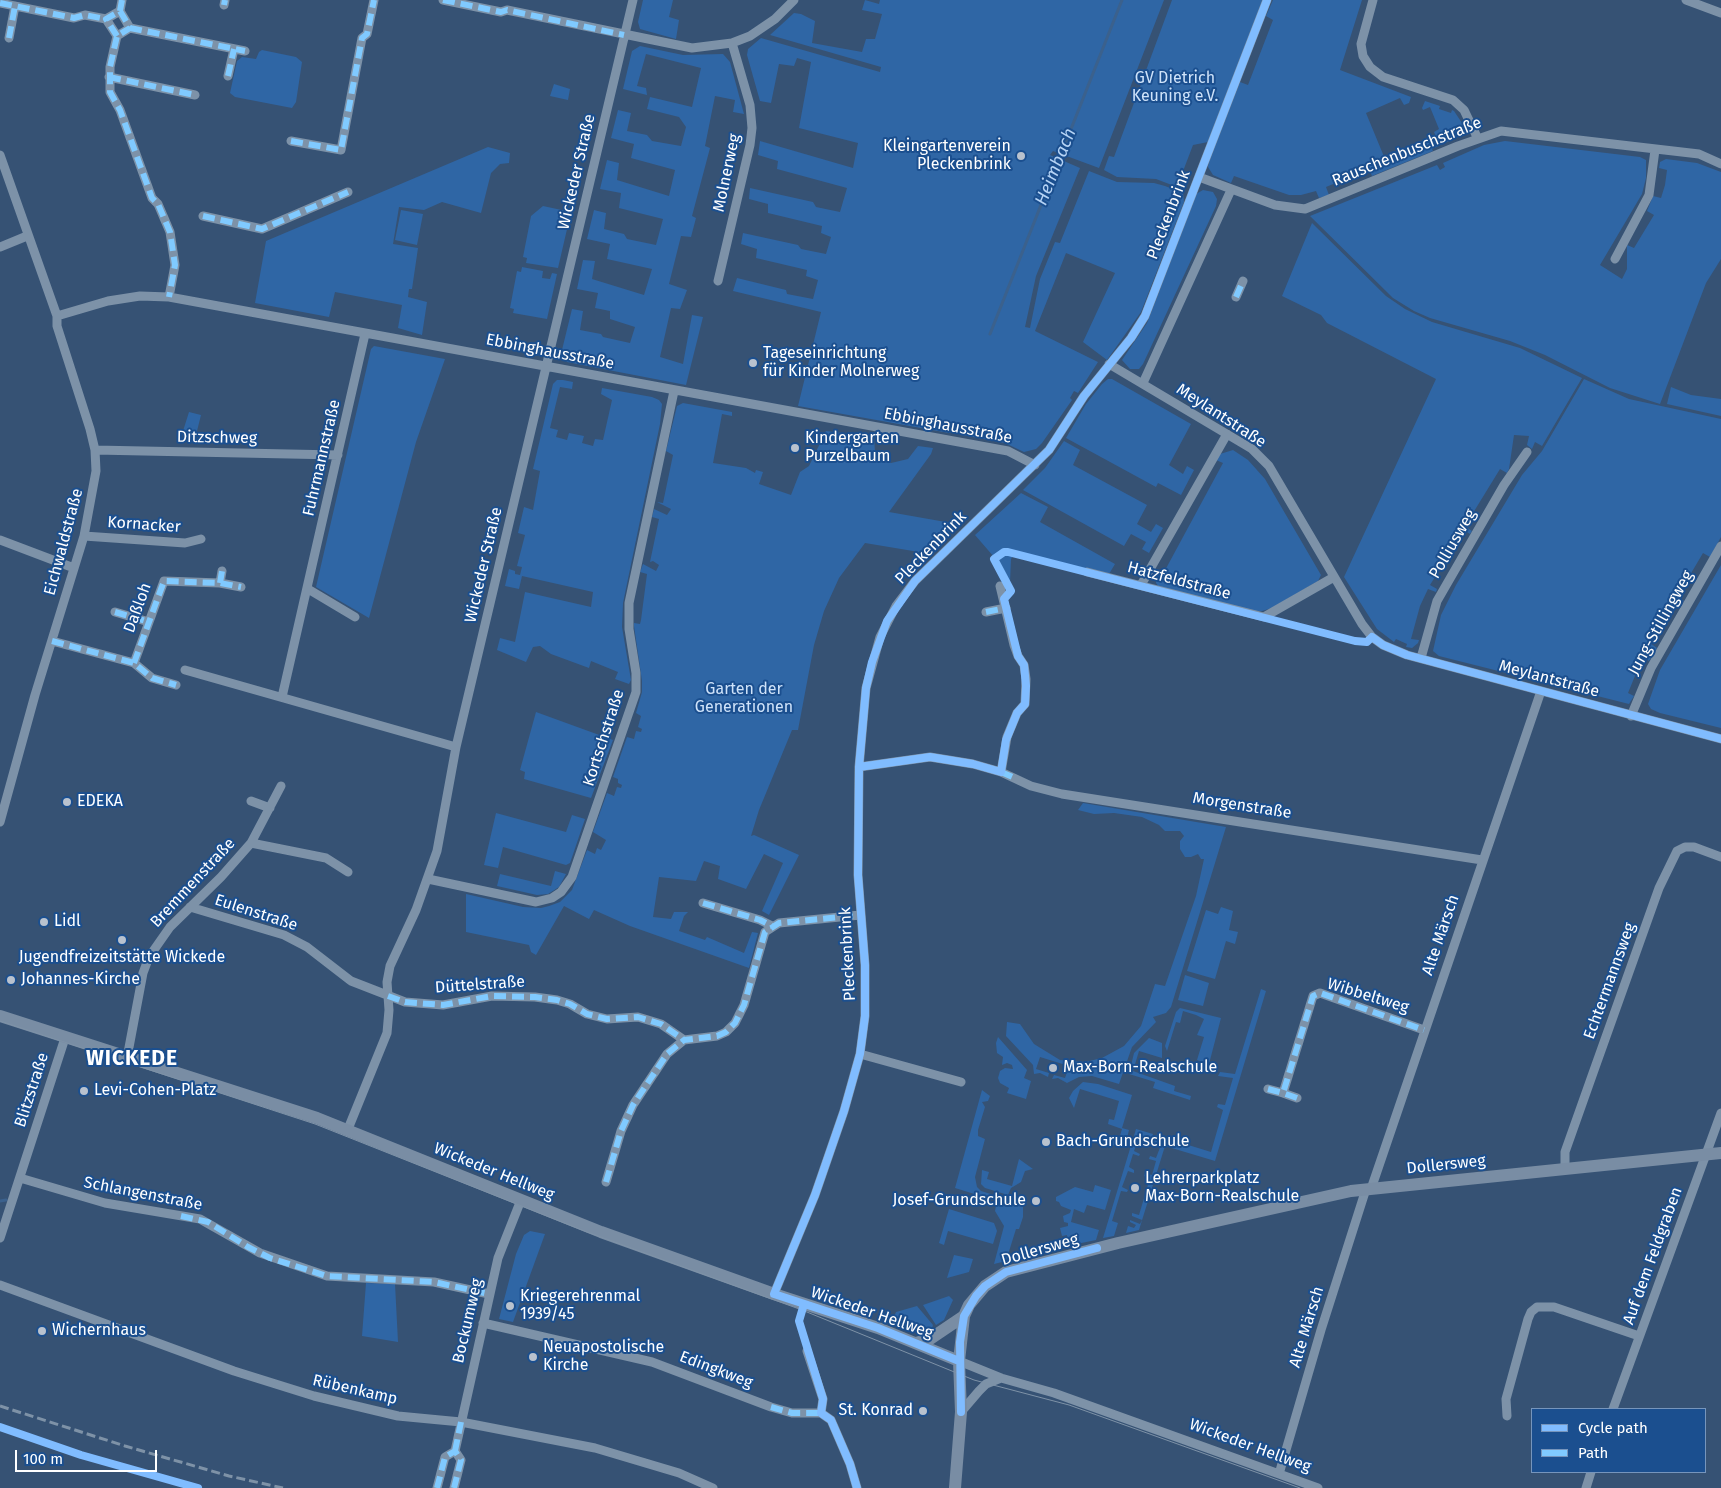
<!DOCTYPE html>
<html>
<head>
<meta charset="utf-8">
<style>
  body { margin:0 }
  #map { position:relative; width:1721px; height:1488px; overflow:hidden; background:#365274; font-family:"Fira Sans",sans-serif }
  canvas { display:block }
  .legend { position:absolute; left:1531px; top:1408px; width:175px; height:65px; box-sizing:border-box; background:#1b4f8f; border:1px solid #7695bc; margin:0; padding:6px 9px; list-style:none; font-size:15px; color:#fff }
  .legend li { display:flex; align-items:center; gap:10px; height:25px }
  .legend b { width:25px; border:1px solid #7695bc }
  .scale { position:absolute; left:15px; top:1450px; width:142px; height:22px; box-sizing:border-box; border:2px solid #fff; border-top:0; padding-left:6px; font-size:15px; line-height:18px; white-space:nowrap; color:#fff; -webkit-text-stroke:4px #1b4f8f; paint-order:stroke }
</style>
</head>
<body>
<div id="map">
<canvas width="1721" height="1488"></canvas>
<ul class="legend">
<li><b style="height:6px;background:#80bcff"></b>Cycle path</li>
<li><b style="height:6px;background:#80caff"></b>Path</li>
</ul>
<div class="scale">100 m</div>
</div>
<script>
const ctx = document.querySelector('canvas').getContext('2d');
ctx.lineJoin = 'round';
function fill(path, color) { ctx.fillStyle = color; ctx.fill(path, 'evenodd'); }
const poly = rows => new Path2D(rows.map(r => 'M' + r).join(''));
function trace(path, color, width, dash) { ctx.strokeStyle = color; ctx.lineWidth = width; ctx.lineCap = dash ? 'butt' : 'round'; ctx.setLineDash(dash || []); ctx.stroke(path); }
function drawText(font, color, halo, rows, align = 'center') {
  ctx.font = font + ' "Fira Sans",sans-serif'; ctx.lineWidth = 4; ctx.setLineDash([]); ctx.textBaseline = 'middle'; ctx.strokeStyle = halo; ctx.fillStyle = color; for (const [text, x, y, turn = 0] of rows) {
    ctx.save(); ctx.translate(x, y); ctx.rotate((+turn || 0) * Math.PI / 180); ctx.textAlign = isNaN(turn) ? turn : align; if (halo) ctx.strokeText(text, 0, 0); ctx.fillText(text, 0, 0); ctx.restore();
  }
}
fill(poly([
  [643,0,673,0,669,17,679,20,676,39,640,29,638,22],
  [865,0,879,4,880,0,1164,0,1099,168,1053,151,1050,155,1080,168,1036,276,1025,327,1030,328,1040,279,1055,242,1060,243,1089,171,1117,182,1154,183,1165,186,1183,193,1184,202,1141,312,1107,360,1083,342,1115,273,1066,253,1035,331,1098,362,1078,393,1074,391,1070,398,1072,400,1042,443,1036,449,1024,452,1005,443,962,435,959,434,960,427,954,427,954,431,949,433,798,406,821,312,733,291,737,278,786,290,787,294,813,299,818,280,806,276,807,270,756,258,757,249,741,244,743,233,798,245,801,249,826,254,831,237,821,233,822,226,768,213,768,204,749,199,750,188,813,202,816,207,840,212,847,188,777,169,778,161,758,155,760,141,853,168,858,143,799,128,811,62,797,58,794,66,779,64,771,103,760,101,747,55,748,49,761,38,880,72,881,67,770,35,794,13,801,14,815,21,812,43,862,52,866,39,875,39,882,14,862,10],
  [1172,0,1264,0,1208,142,1193,145,1177,187,1156,179,1117,177,1104,170,1109,156,1114,157],
  [1273,0,1362,0,1340,70,1411,97,1409,103,1404,105,1400,98,1366,113,1385,159,1437,139,1434,132,1439,129,1430,107,1423,110,1422,108,1425,101,1440,106,1439,109,1451,113,1452,110,1454,111,1464,126,1462,135,1432,149,1433,151,1372,176,1369,169,1326,187,1329,195,1319,198,1316,191,1301,195,1289,195,1234,176,1231,183,1213,175,1208,167,1209,160,1240,82,1248,85,1273,20,1266,16],
  [640,46,683,55,723,54,730,62,744,114,733,112,735,100,715,96,705,146,710,148,692,216,696,218,691,237,681,236,669,284,687,290,680,309,671,308,660,357,683,364,692,315,703,317,686,385,567,362,561,354,572,309,583,311,580,330,601,334,603,337,630,343,635,327,610,319,610,311,595,308,598,293,577,289,583,260,595,261,592,279,644,295,652,269,607,259,610,244,587,239,594,210,606,213,604,229,624,234,627,239,656,245,663,219,619,208,621,193,600,189,607,160,619,163,617,180,669,196,675,170,631,158,634,144,611,138,618,110,631,113,627,131,647,135,652,141,681,146,686,127,679,117,647,109,650,97,692,107,701,68,646,54,637,86,646,88,647,95,623,89,632,51],
  [262,50,296,57,302,62,296,102,292,108,235,97,230,93,237,61,242,57,256,59,259,52],
  [554,84,570,89,568,100,550,96],
  [1505,141,1640,157,1646,160,1646,178,1642,194,1600,265,1622,279,1627,269,1627,245,1634,248,1654,215,1647,211,1653,196,1661,198,1665,185,1667,170,1659,168,1660,162,1666,159,1697,163,1721,172,1721,259,1706,283,1660,404,1610,388,1545,355,1510,341,1430,318,1414,311,1393,298,1310,216,1437,165,1440,170,1445,167,1443,163,1484,145],
  [488,147,510,153,509,163,500,164,491,173,481,213,442,202,424,210,399,207,393,244,418,248,412,289,409,289,408,297,427,302,422,335,398,328,402,305,335,292,329,317,255,303,266,241],
  [1203,190,1213,192,1217,199,1216,206,1143,364,1139,369,1130,369,1122,360,1147,323,1196,194],
  [543,206,571,212,558,268,526,263,527,258,523,257,531,216],
  [401,210,423,214,417,245,395,240],
  [1312,223,1386,296,1405,309,1432,322,1520,348,1582,378,1542,446,1535,442,1532,449,1527,445,1529,436,1514,435,1509,469,1507,473,1500,469,1465,526,1472,531,1470,534,1464,530,1430,585,1437,589,1436,592,1428,589,1420,606,1411,639,1419,640,1418,643,1412,648,1406,647,1407,644,1396,639,1394,642,1377,629,1344,577,1436,379,1327,323,1321,315,1282,296],
  [522,267,543,271,542,278,550,279,552,273,557,274,547,319,513,313,514,309,510,308,517,271,521,272],
  [374,346,445,359,416,442,369,618,316,587,371,349],
  [1108,379,1112,379,1191,424,1169,465,1183,474,1187,466,1194,470,1181,495,1158,483,1156,487,1066,438,1086,404,1102,384],
  [1584,379,1629,399,1721,419,1721,537,1710,557,1703,553,1677,597,1684,601,1682,603,1676,599,1650,643,1657,648,1649,661,1642,656,1637,664,1639,666,1628,693,1634,696,1629,704,1439,656,1433,651,1441,615,1456,585,1522,475,1542,451],
  [563,380,573,382,572,389,560,387,550,428,558,430,556,437,567,440,569,433,584,436,582,443,593,446,595,439,603,440,612,400,601,394,602,388,652,397,659,400,662,404,660,424,623,603,622,627,631,680,629,684,615,679,618,672,591,661,589,668,551,654,540,646,533,647,526,662,497,650,500,638,515,642,525,592,591,607,593,592,522,576,519,589,505,586,509,569,515,571,515,574,520,575,522,567,517,566,525,535,518,533,524,507,533,510,540,471,533,469,553,384,557,380],
  [1671,387,1691,395,1721,399,1721,416,1667,404],
  [683,403,732,412,732,416,722,414,713,463,746,468,755,473,756,470,763,472,759,484,791,495,800,472,809,466,826,431,874,437,875,452,880,459,891,463,908,459,918,446,933,448,931,454,889,512,957,524,925,553,865,543,839,578,824,611,814,645,798,730,792,730,759,810,751,836,754,835,799,855,769,915,762,911,783,863,764,854,746,889,718,879,720,866,704,861,696,881,659,877,653,917,671,919,674,912,688,912,684,916,679,931,705,940,707,937,744,953,752,932,758,933,749,968,630,926,594,910,589,919,564,906,536,955,531,952,529,945,466,932,466,894,523,907,541,908,549,906,560,902,572,890,587,850,595,854,597,848,601,850,606,840,593,832,607,793,614,796,617,787,621,788,622,785,618,783,618,779,613,777,627,737,634,739,636,731,641,732,642,729,638,727,641,716,636,713,642,692,642,681,634,626,634,623,640,624,641,620,647,574,640,572,643,564,656,571,659,565,653,561,650,562,659,519,652,517,654,509,667,515,671,509,657,502,663,503,673,455,666,451,677,406],
  [189,412,201,415,196,435,183,431],
  [1064,441,1080,450,1073,465,1147,505,1137,524,1151,532,1156,524,1163,528,1149,553,1142,549,1146,542,1131,534,1124,546,1023,490,1045,468],
  [1233,450,1248,460,1265,479,1321,575,1318,581,1272,608,1262,611,1254,611,1159,587,1156,583,1156,571,1163,574,1223,463,1216,460,1220,454],
  [1021,493,1048,507,1040,522,1115,564,1109,574,1009,551,1014,555,1011,559,1010,583,997,556,994,557,975,535],
  [1721,565,1721,728,1660,713,1651,709,1648,704,1660,670],
  [536,712,613,740,591,798,524,779,525,772,520,770],
  [1083,803,1226,827,1171,1007,1166,1013,1153,1017,1156,1022,1132,1047,1119,1084,1092,1076,1079,1077,1067,1083,1058,1078,1052,1079,1054,1075,1065,1078,1069,1066,1040,1057,1036,1069,1049,1073,1048,1077,1040,1073,1034,1074,1033,1065,1006,1036,1007,1022,1020,1024,1034,1044,1060,1060,1085,1062,1102,1058,1124,1046,1141,1026,1155,984,1165,986,1196,896,1204,859,1201,859,1198,854,1191,857,1185,857,1180,849,1180,841,1184,836,1180,831,1165,831,1159,825,1142,817,1114,813,1094,814,1078,810],
  [496,813,566,832,572,815,585,819,570,863,566,865,503,847,498,868,484,865],
  [555,871,566,874,559,887,548,894,537,895,497,886,500,874,551,886],
  [1221,907,1233,911,1229,930,1238,932,1235,944,1226,941,1215,979,1187,971,1206,910,1218,914],
  [1185,975,1209,983,1203,1006,1178,1000],
  [1261,989,1266,991,1215,1161,1165,1146,1139,1230,1126,1233,1128,1226,1134,1228,1136,1225,1130,1222,1130,1220,1140,1224,1142,1220,1132,1216,1132,1213,1139,1215,1150,1178,1144,1176,1145,1173,1152,1175,1156,1161,1149,1159,1150,1156,1156,1158,1161,1145,1153,1142,1156,1135,1211,1152,1223,1110,1217,1107,1218,1104,1225,1105,1233,1078,1218,1076,1220,1072,1235,1074],
  [1180,1008,1221,1018,1209,1064,1197,1060,1204,1037,1197,1035,1204,1019,1196,1015,1183,1011,1180,1023,1176,1022,1167,1051,1165,1046,1176,1012],
  [998,1037,1027,1070,1024,1078,1031,1081,1026,1099,1007,1093,1009,1088,1000,1083,998,1078,1000,1071,1005,1068,1013,1069,1012,1065,1007,1063,1002,1065,1003,1057,997,1053,996,1043],
  [1149,1038,1162,1043,1162,1058,1139,1051,1133,1071,1175,1086,1174,1091,1191,1096,1190,1100,1153,1088,1155,1082,1129,1074,1134,1053],
  [1083,1082,1098,1084,1132,1095,1122,1128,1129,1130,1125,1146,1108,1145,1108,1140,1112,1137,1119,1139,1122,1129,1108,1124,1109,1119,1114,1120,1119,1101,1080,1089,1074,1108,1069,1098,1073,1091],
  [982,1090,990,1096,988,1101,982,1102,985,1107,978,1130,978,1136,985,1139,975,1177,977,1187,981,1191,1023,1204,1023,1217,1019,1229,1016,1229,1006,1261,994,1264,1004,1226,995,1211,997,1201,955,1188],
  [1136,1129,1153,1134,1151,1141,1143,1139,1141,1144,1137,1143,1134,1151,1140,1154,1139,1156,1133,1154,1129,1167,1134,1170,1134,1173,1128,1171,1122,1187,1128,1190,1127,1192,1121,1191,1112,1221,1118,1223,1114,1236,1103,1238],
  [1019,1159,1033,1169,1025,1171,1021,1182,1011,1188,1008,1195,985,1188,981,1184,982,1170,989,1172,987,1179,1012,1186],
  [1095,1185,1111,1190,1105,1210,1087,1205,1084,1213,1074,1209,1071,1222,1099,1230,1096,1240,1052,1249,1050,1245,1052,1244,1067,1239,1067,1235,1062,1236,1060,1228,1068,1226,1068,1223,1064,1222,1063,1216,1070,1213,1071,1210,1061,1206,1059,1202,1056,1201,1056,1197,1075,1187,1093,1192],
  [949,1209,994,1223,997,1231,993,1244,948,1231,944,1245,939,1243],
  [530,1231,545,1234,513,1322,499,1319,516,1254,524,1235],
  [954,1255,973,1259,969,1272,947,1278],
  [366,1283,395,1284,398,1342,362,1336],
  [949,1296,953,1300,944,1320,936,1325,923,1305],
  [917,1306,933,1325,932,1328,924,1330,893,1319,896,1312]
]), '#2f66a5');
trace(poly([
  [990,334,1122,0],
  [0,1201,6,1200]
]), '#3b618d', 3);
trace(poly([
  [443,0,501,12,507,10,692,48,732,43,750,36,775,19,794,0],
  [1373,0,1361,44,1363,56,1370,67,1383,77,1453,100,1464,110,1478,139],
  [1686,0,1721,13],
  [0,3,74,18,85,15,106,19],
  [224,5,225,0],
  [120,11,130,28,117,36,110,67,110,92,120,110,152,198,158,204,170,232,175,265,169,297],
  [130,28,245,51],
  [117,36,106,19,120,11,122,0],
  [9,38,15,6],
  [228,76,234,49],
  [109,77,195,95],
  [291,141,341,150,362,38,367,34,374,0],
  [0,155,57,316,57,326,90,429,95,450,96,471,84,536,35,695,0,822],
  [1199,177,1275,205,1305,209,1458,146,1501,131,1699,154,1721,164],
  [203,216,262,229,348,192],
  [0,247,27,236],
  [1615,259,1649,195,1655,150],
  [718,281,750,145,752,128,750,105,732,43],
  [1236,297,1243,281],
  [57,316,108,301,140,296,169,297,1008,451,1035,465],
  [1109,364,1252,449,1269,466,1362,624,1372,637,1383,645,1407,655,1721,739],
  [1143,383,1231,190],
  [95,450,338,455],
  [84,536,185,543,201,539],
  [0,540,74,568],
  [1087,572,1264,617,1334,577],
  [220,583,222,571],
  [1141,585,1227,434],
  [308,589,355,617],
  [115,612,149,622],
  [986,612,1006,608],
  [52,641,134,663,152,678,176,685],
  [1421,658,1437,601,1504,485,1527,452],
  [134,663,164,581,220,583,241,587],
  [185,670,456,747],
  [282,697,365,334],
  [1631,716,1651,668,1721,546],
  [859,767,930,757,973,764,1001,772,1007,737,1017,713,1025,704,1026,679,1024,665,1018,656,1014,645,1000,586],
  [1001,772,1031,786,1062,794,1482,860],
  [251,801,270,808],
  [251,843,326,858,348,872],
  [428,879,536,902,552,898,561,892,572,877,636,692,636,673,629,629,629,603,674,391],
  [703,903,760,920,772,926],
  [190,907,284,935,307,947,351,981,405,1002,443,1005,492,996,535,997,557,1000,570,1004,587,1014,607,1019,638,1017,661,1024,684,1040],
  [860,1054,961,1082],
  [127,1058,143,973,149,957,170,927,221,877,251,843,281,786],
  [1268,1089,1283,1093],
  [1297,1098,1283,1093,1313,996,1320,993,1424,1030],
  [348,1129,387,1033,389,1010,387,982,390,966,416,910,437,851,456,747,633,0],
  [1565,1169,1565,1152,1593,1073,1659,888,1677,851,1685,847,1694,847,1721,857],
  [20,1178,105,1203,200,1219,260,1253,327,1276,434,1282,489,1294],
  [606,1182,621,1131,633,1105,667,1054,684,1040,717,1036,726,1032,735,1023,744,1005,765,932,779,923,860,915],
  [1371,1189,1541,691],
  [0,1238,65,1038],
  [0,1285,234,1371,314,1396,398,1416,461,1422,595,1448,679,1473,713,1488],
  [774,1294,815,1195,844,1111,860,1054,865,1016,865,965,858,875,859,767,866,688,880,637,896,606,915,581,1049,450,1084,396,1131,338,1145,316,1267,0],
  [483,1323,652,1362,771,1407,792,1413,821,1413],
  [807,1351,823,1399,821,1413,831,1420,850,1464,857,1488],
  [959,1361,1001,1378,1054,1393,1318,1488],
  [1613,1409,1721,1113],
  [961,1412,979,1391,986,1384,1001,1378],
  [1507,1416,1506,1399,1528,1319,1531,1312,1537,1307,1554,1307,1639,1336],
  [455,1451,498,1258,521,1200],
  [1279,1474,1321,1330,1366,1189],
  [437,1488,445,1457,455,1451,461,1460,454,1488],
  [1586,1488,1591,1472]
]), '#7d92a8', 9);
trace(poly([
  [0,1016,317,1118,601,1232,774,1294,878,1328,959,1361],
  [916,1343,930,1339,964,1316],
  [955,1488,961,1412,959,1361,964,1316,969,1305,985,1286,1006,1272,1118,1243,1351,1191,1721,1153]
]), '#798da4', 12);
trace(poly([
  [0,1021,315,1124,587,1232,802,1310,974,1380,1069,1405,1300,1488]
]), '#7e92a7', 1);
trace(poly([
  [0,1406,125,1446,229,1476,283,1488]
]), '#7e92a7', 3, [9, 4]);
trace(poly([
  [443,0,501,12,507,10,624,35],
  [0,3,74,18,85,15,106,19],
  [224,5,225,0],
  [120,11,130,28,117,36,110,67,110,92,120,110,152,198,158,204,170,232,175,265,169,297],
  [130,28,245,51],
  [117,36,106,19,120,11,122,0],
  [9,38,15,6],
  [228,76,234,49],
  [109,77,195,95],
  [291,141,341,150,362,38,367,34,374,0],
  [203,216,262,229,348,192],
  [1236,297,1243,281],
  [220,583,222,571],
  [115,612,149,622],
  [986,612,1006,608],
  [52,641,134,663,152,678,176,685],
  [134,663,164,581,220,583,241,587],
  [1001,772,1017,779],
  [703,903,760,920,772,926],
  [388,996,405,1002,443,1005,492,996,535,997,557,1000,570,1004,587,1014,607,1019,638,1017,661,1024,684,1040],
  [1268,1089,1283,1093],
  [1297,1098,1283,1093,1313,996,1320,993,1424,1030],
  [606,1182,621,1131,633,1105,667,1054,684,1040,717,1036,726,1032,735,1023,744,1005,765,932,779,923,860,915],
  [181,1216,208,1222,248,1247,270,1258,327,1276,434,1282,489,1294],
  [771,1407,792,1413,821,1413],
  [455,1451,461,1422],
  [437,1488,445,1457,455,1451,461,1460,454,1488]
]), '#80caff', 6, [12, 6]);
trace(poly([
  [859,767,930,757,973,764,1001,772,1006,740,1017,713,1025,704,1026,686,1024,665,1018,656,1004,599,1011,591,994,559,1004,552,1008,552,1355,641,1367,642,1372,637,1383,645,1407,655,1721,739],
  [804,1304,799,1321,823,1399,821,1413,831,1420,850,1464,857,1488],
  [959,1361,878,1328,774,1294,815,1195,844,1111,860,1054,865,1016,865,965,858,875,859,767,866,688,872,662,887,621,915,581,1049,450,1084,396,1131,338,1145,316,1267,0],
  [961,1412,960,1342,964,1316,976,1296,985,1286,1006,1272,1097,1248],
  [0,1427,81,1455,198,1488]
]), '#80bcff', 8);
for (const [x, y, r, color] of [
  [1021,156,5,"#b9c2ce"],
  [753,363,5,"#b9c2ce"],
  [795,448,5,"#b9c2ce"],
  [67,802,5,"#b9c2ce"],
  [44,922,5,"#b9c2ce"],
  [122,940,5,"#b9c2ce"],
  [11,980,5,"#b9c2ce"],
  [1053,1068,5,"#b9c2ce"],
  [84,1091,5,"#b9c2ce"],
  [1046,1142,5,"#b9c2ce"],
  [1135,1188,5,"#b9c2ce"],
  [1036,1201,5,"#b9c2ce"],
  [510,1306,5,"#b9c2ce"],
  [42,1331,5,"#b9c2ce"],
  [533,1357,5,"#b9c2ce"],
  [923,1411,5,"#b9c2ce"]
]) { const dot = new Path2D(); dot.arc(x, y, r, 0, 2 * Math.PI); ctx.fillStyle = color; ctx.fill(dot); trace(dot, '#1b4f8f', 2); }
drawText('16px', '#cfe3fa', '#1b4f8f', [
  ["GV Dietrich",1175,79],
  ["Keuning e.V.",1175,97],
  ["Garten der",744,690],
  ["Generationen",744,708]
]);
drawText('16px', '#fff', '#1b4f8f', [
  ["Kleingartenverein",1011,147,"right"],
  ["Pleckenbrink",1011,165,"right"],
  ["Tageseinrichtung",763,354],
  ["für Kinder Molnerweg",763,372],
  ["Kindergarten",805,439],
  ["Purzelbaum",805,457],
  ["EDEKA",77,802],
  ["Lidl",54,922],
  ["Jugendfreizeitstätte Wickede",122,958,"center"],
  ["Johannes-Kirche",21,980],
  ["Max-Born-Realschule",1063,1068],
  ["Levi-Cohen-Platz",94,1091],
  ["Bach-Grundschule",1056,1142],
  ["Lehrerparkplatz",1145,1179],
  ["Max-Born-Realschule",1145,1197],
  ["Josef-Grundschule",1026,1201,"right"],
  ["Kriegerehrenmal",520,1297],
  ["1939/45",520,1315],
  ["Wichernhaus",52,1331],
  ["Neuapostolische",543,1348],
  ["Kirche",543,1366],
  ["St. Konrad",913,1411,"right"]
], 'left');
drawText('16px', '#fff', '#1b4f8f', [
  ["Rauschenbuschstraße",1407,152,-22],
  ["Wickeder Straße",577,172,-77],
  ["Molnerweg",727,173,-78],
  ["Pleckenbrink",1169,215,-69],
  ["Ebbinghausstraße",550,352,11],
  ["Meylantstraße",1221,416,33],
  ["Ebbinghausstraße",948,426,11],
  ["Ditzschweg",217,438,1],
  ["Fuhrmannstraße",322,458,-77],
  ["Kornacker",144,525,4],
  ["Eichwaldstraße",64,542,-75],
  ["Polliusweg",1453,544,-60],
  ["Pleckenbrink",931,548,-46],
  ["Wickeder Straße",484,565,-77],
  ["Hatzfeldstraße",1179,581,15],
  ["Daßloh",138,608,-70],
  ["Jung-Stillingweg",1661,623,-61],
  ["Meylantstraße",1549,679,15],
  ["Kortschstraße",604,738,-72],
  ["Morgenstraße",1242,806,9],
  ["Bremmenstraße",193,883,-47],
  ["Eulenstraße",256,913,18],
  ["Alte Märsch",1441,935,-71],
  ["Pleckenbrink",848,954,-93],
  ["Echtermannsweg",1610,981,-70],
  ["Düttelstraße",480,985,-4],
  ["Wibbeltweg",1368,996,17],
  ["Blitzstraße",32,1090,-72],
  ["Dollersweg",1446,1165,-6],
  ["Wickeder Hellweg",494,1172,22],
  ["Schlangenstraße",143,1194,11],
  ["Dollersweg",1040,1250,-16],
  ["Auf dem Feldgraben",1653,1256,-70],
  ["Wickeder Hellweg",872,1313,19],
  ["Bockumweg",468,1321,-77],
  ["Alte Märsch",1307,1327,-73],
  ["Edingkweg",716,1370,21],
  ["Rübenkamp",355,1390,13],
  ["Wickeder Hellweg",1250,1446,20]
]);
drawText('italic 18px', '#b5d3f5', '#1b4f8f', [
  ["Heimbach",1056,167,-68]
]);
ctx.letterSpacing = '1px';
drawText('bold 21px', '#fff', '#1b4f8f', [
  ["WICKEDE",132,1059]
]);
ctx.letterSpacing = '0px';
</script>
</body>
</html>
